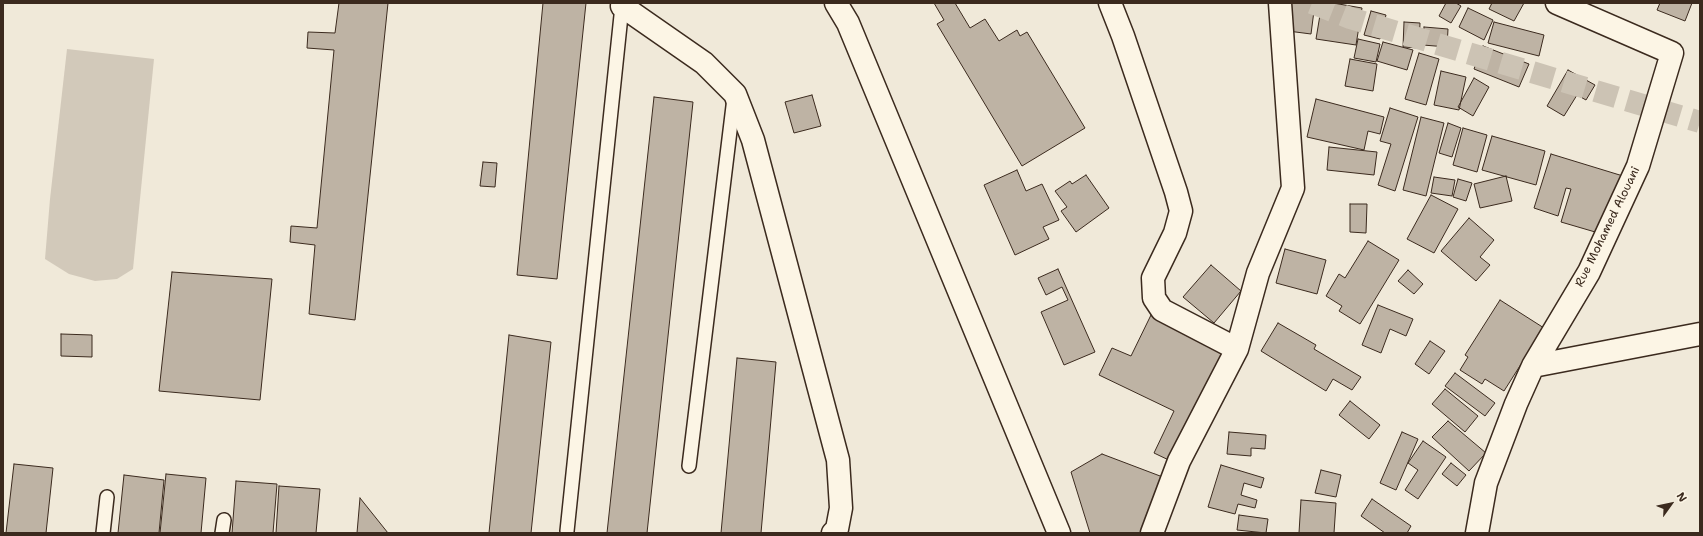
<!DOCTYPE html>
<html>
<head>
<meta charset="utf-8">
<style>
  body { margin:0 }
  #map { position:relative; width:1703px; height:536px; overflow:hidden; background:#f0e9d9; font-family:"Shantell Sans",sans-serif }
  canvas { display:block }
  .frame { position:absolute; inset:0; border:4px solid #3b2a1e; pointer-events:none }
  .north { position:absolute; left:1651px; top:484px; width:40px; height:40px; -webkit-text-stroke:3px #fcf5e5; paint-order:stroke; rotate:57deg; font-size:11px; font-weight:700; line-height:16px; text-align:center; color:#3b2a1e }
  .north::after { content:''; display:block; margin:auto; width:14px; height:18px; background:#3b2a1e; clip-path:polygon(50% 0,100% 100%,50% 72%,0 100%) }
</style>
</head>
<body>
<div id="map">
<canvas width="1703" height="536"></canvas>
<div class="frame"></div>
<div class="north">N</div>
</div>
<script>
const ctx = document.querySelector('canvas').getContext('2d');
ctx.lineJoin = 'round';
function fill(path, color) { ctx.fillStyle = color; ctx.fill(path, 'evenodd'); }
const poly = rows => new Path2D(rows.map(r => 'M' + r).join(''));
function trace(path, color, width, dash) { ctx.strokeStyle = color; ctx.lineWidth = width; ctx.lineCap = dash ? 'butt' : 'round'; ctx.setLineDash(dash || []); ctx.stroke(path); }
function drawText(font, color, halo, rows, align = 'center') {
  ctx.font = font + ' "Shantell Sans",sans-serif'; ctx.lineWidth = 3; ctx.setLineDash([]); ctx.textBaseline = 'middle'; ctx.strokeStyle = halo; ctx.fillStyle = color; for (const [text, x, y, turn = 0] of rows) {
    ctx.save(); ctx.translate(x, y); ctx.rotate((+turn || 0) * Math.PI / 180); ctx.textAlign = isNaN(turn) ? turn : align; if (halo) ctx.strokeText(text, 0, 0); ctx.fillText(text, 0, 0); ctx.restore();
  }
}
fill(poly([
  [67,49,154,59,133,269,117,279,95,281,69,274,45,259,50,199]
]), '#d2c9ba');
const building = poly([
  [339,3,388,3,355,320,309,314,315,245,290,242,291,226,317,228,334,50,307,48,308,32,335,33,339,3],
  [543,3,586,3,557,279,517,275,543,3],
  [934,3,955,3,970,28,985,19,999,41,1017,30,1020,36,1027,32,1085,128,1022,166,937,24,944,20,934,3],
  [1290,3,1315,3,1311,34,1288,31,1290,3],
  [1322,3,1333,3,1362,8,1356,45,1316,39,1322,3],
  [1446,3,1456,3,1461,6,1451,23,1439,16,1446,3],
  [1492,3,1524,3,1514,21,1489,9,1492,3],
  [1660,3,1692,3,1685,21,1657,10,1660,3],
  [1468,8,1493,20,1484,40,1459,27,1468,8],
  [1371,11,1386,15,1380,39,1364,35,1371,11],
  [1404,22,1420,23,1419,48,1403,47,1404,22],
  [1494,22,1544,35,1539,56,1488,43,1494,22],
  [1424,27,1448,29,1447,47,1423,45,1424,27],
  [1358,39,1380,44,1376,62,1354,58,1358,39],
  [1383,42,1413,50,1407,70,1377,61,1383,42],
  [1483,46,1529,64,1519,87,1474,69,1483,46],
  [1419,53,1439,59,1426,105,1405,99,1419,53],
  [1350,59,1377,64,1373,91,1345,86,1350,59],
  [1568,70,1595,85,1586,100,1577,95,1564,116,1547,106,1568,70],
  [1441,71,1466,77,1459,110,1434,105,1441,71],
  [1474,78,1489,87,1473,116,1458,107,1474,78],
  [812,95,821,126,794,133,785,102,812,95],
  [654,97,693,102,647,533,607,533,654,97],
  [1316,99,1384,117,1380,134,1368,131,1364,150,1307,137,1316,99],
  [1390,108,1418,117,1395,191,1378,185,1391,144,1380,141,1390,108],
  [1421,117,1444,123,1426,196,1403,190,1421,117],
  [1448,123,1461,128,1452,157,1439,153,1448,123],
  [1463,128,1487,135,1477,172,1453,165,1463,128],
  [1492,136,1545,151,1536,185,1482,170,1492,136],
  [1329,147,1377,152,1374,175,1327,170,1329,147],
  [1551,154,1623,176,1602,234,1561,222,1571,189,1566,188,1558,216,1534,208,1551,154],
  [483,162,497,163,495,187,480,186,483,162],
  [1017,170,1026,191,1042,184,1059,220,1043,227,1049,239,1015,255,984,185,1017,170],
  [1086,175,1109,208,1076,232,1061,211,1067,207,1055,191,1070,181,1072,184,1086,175],
  [1506,176,1512,201,1480,208,1474,184,1506,176],
  [1434,177,1455,180,1452,196,1431,193,1434,177],
  [1458,179,1472,183,1466,201,1453,197,1458,179],
  [1431,195,1458,209,1434,253,1407,239,1431,195],
  [1350,204,1367,204,1366,233,1350,232,1350,204],
  [1469,218,1494,240,1480,257,1490,265,1476,281,1441,251,1469,218],
  [1368,241,1399,260,1360,324,1339,311,1342,306,1326,296,1339,274,1345,278,1368,241],
  [1285,249,1326,260,1317,294,1276,283,1285,249],
  [1211,265,1241,291,1214,323,1183,297,1211,265],
  [1058,269,1095,352,1064,365,1041,312,1068,300,1062,287,1046,295,1038,278,1058,269],
  [1408,270,1423,284,1414,294,1398,281,1408,270],
  [172,272,272,279,260,400,159,391,172,272],
  [1500,300,1544,328,1504,391,1485,379,1482,384,1460,370,1468,357,1465,355,1500,300],
  [1378,305,1413,319,1406,336,1390,329,1381,353,1362,345,1378,305],
  [1151,315,1228,352,1175,463,1154,453,1174,411,1099,375,1112,348,1131,356,1151,315],
  [1278,323,1316,345,1314,349,1361,377,1352,390,1333,379,1326,391,1261,351,1278,323],
  [61,334,92,335,92,357,61,356,61,334],
  [509,335,551,342,531,533,489,533,509,335],
  [1430,341,1445,351,1429,374,1415,364,1430,341],
  [737,358,776,362,761,533,721,533,737,358],
  [1455,373,1495,403,1485,416,1445,386,1455,373],
  [1445,389,1478,416,1465,432,1432,404,1445,389],
  [1350,401,1380,425,1369,439,1339,415,1350,401],
  [1448,421,1486,453,1469,471,1432,437,1448,421],
  [1229,432,1266,435,1265,449,1251,448,1251,456,1227,454,1229,432],
  [1402,432,1418,439,1396,490,1380,483,1402,432],
  [1423,441,1446,457,1418,499,1405,490,1418,470,1408,463,1423,441],
  [1102,454,1168,479,1149,533,1090,533,1071,472,1102,454],
  [1451,463,1466,475,1457,486,1442,474,1451,463],
  [14,464,53,468,46,533,6,533,14,464],
  [1221,465,1264,478,1261,488,1244,483,1241,495,1257,500,1255,508,1238,504,1235,514,1208,507,1221,465],
  [1321,470,1341,475,1336,497,1315,493,1321,470],
  [166,474,206,478,201,533,160,533,166,474],
  [124,475,164,480,159,533,118,533,124,475],
  [236,481,277,484,273,533,232,533,236,481],
  [279,486,320,489,316,533,276,533,279,486],
  [360,498,388,533,357,533,360,498],
  [1372,499,1411,526,1407,533,1385,533,1361,516,1372,499],
  [1301,500,1336,503,1334,533,1299,533,1301,500],
  [1239,515,1268,519,1266,533,1237,530,1239,515]
]);
fill(building, '#beb3a4');
trace(building, '#3b2a1e', 1);
trace(poly([
  [1312,3,1350,18,1700,122]
]), '#ccc3b4', 22, [22, 11]);
const service = poly([
  [689,466,734,98],
  [567,531,622,6],
  [103,533,107,497],
  [222,533,224,520]
]);
const minor = poly([
  [623,3,622,6,704,63,735,94,753,140,838,460,841,508,837,529,833,533],
  [1110,3,1123,36,1176,192,1181,211,1175,233,1153,278,1154,298,1162,310,1237,349],
  [1533,366,1700,334],
  [1152,533,1179,461,1237,349,1258,273,1293,188,1280,3],
  [1477,533,1486,483,1516,404,1533,366,1589,272,1638,166,1672,53,1557,3]
]);
const tertiary = poly([
  [836,3,848,23,1059,533]
]);
trace(service, '#3b2a1e', 16);
trace(minor, '#3b2a1e', 25);
trace(tertiary, '#3b2a1e', 25);
trace(service, '#fcf5e5', 13);
trace(minor, '#fcf5e5', 22);
trace(tertiary, '#fcf5e5', 22);
drawText('12px', '#3b2a1e', '#fcf5e5', [
  ["Rue Mohamed Alouani",1608,227,-64]
]);
</script>
</body>
</html>
